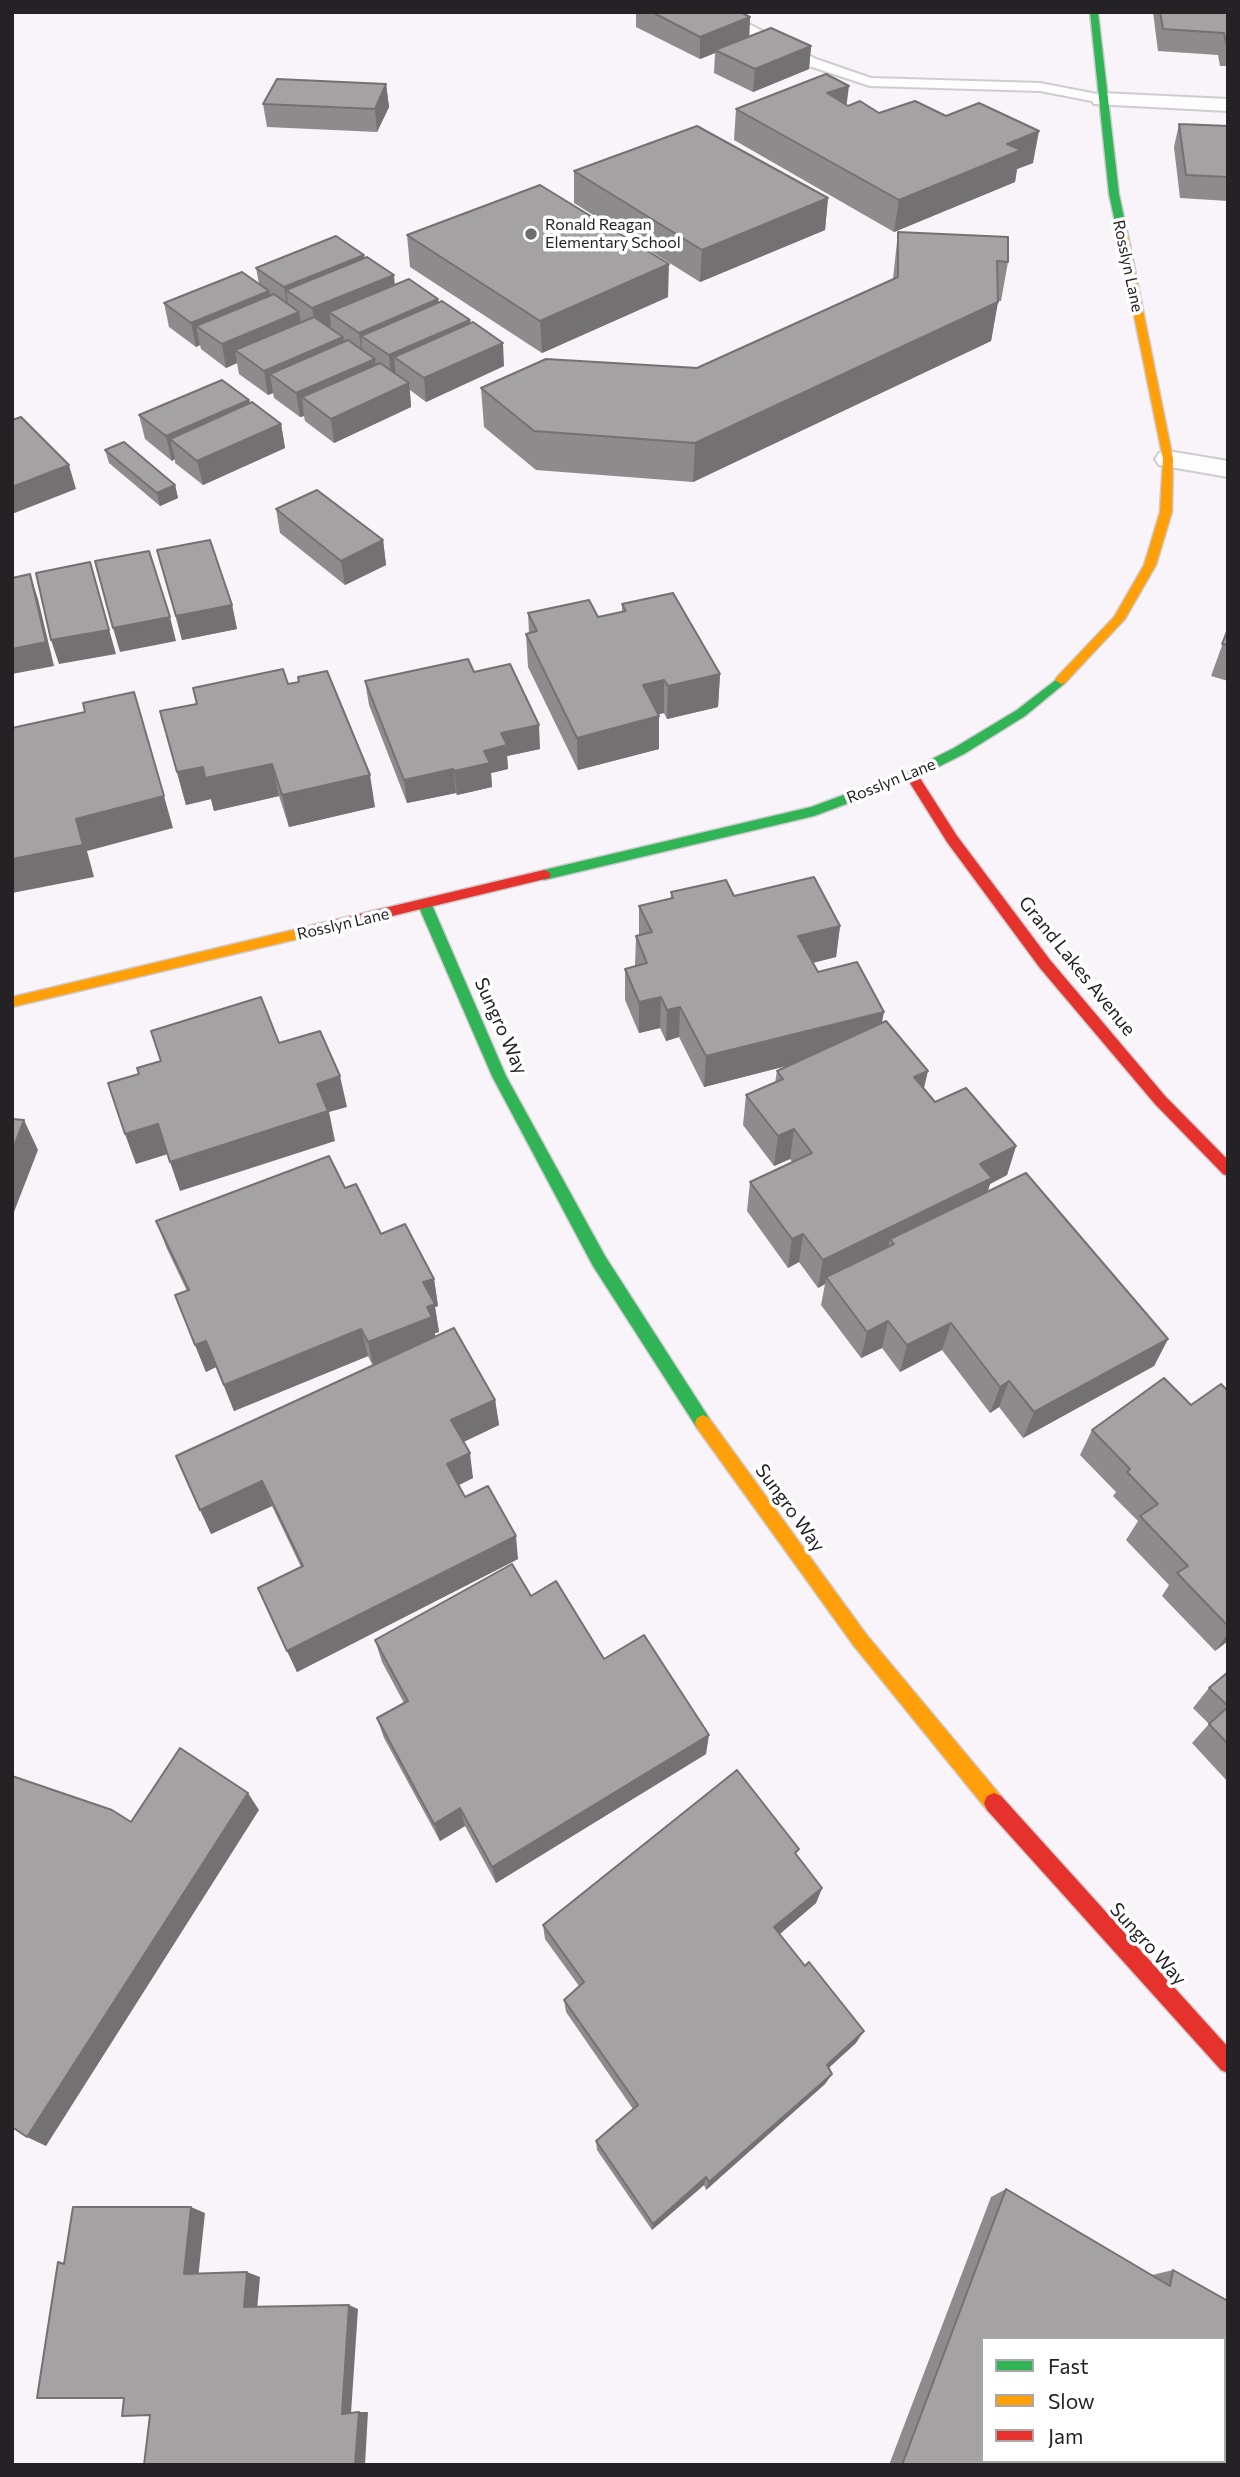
<!DOCTYPE html>
<html>
<head>
<meta charset="utf-8">
<style>
  body { margin:0 }
  #map { position:relative; width:1240px; height:2477px; overflow:hidden; background:#f8f4f9; font-family:Commissioner,sans-serif }
  canvas { display:block }
  .frame { position:absolute; inset:0; border:14px solid #242225; pointer-events:none }
  .legend { position:absolute; left:981px; top:2337px; width:245px; height:126px; box-sizing:border-box; background:#fff; border:2px solid #a7a7a8; margin:0; padding:9px 12px; list-style:none; font-size:21px; color:#242225 }
  .legend li { display:flex; align-items:center; gap:14px; height:35px }
  .legend b { width:35px; border:2px solid #a7a7a8 }
</style>
</head>
<body>
<div id="map">
<canvas width="1240" height="2477"></canvas>
<div class="frame"></div>
<ul class="legend">
<li><b style="height:9px;background:#30b455"></b>Fast</li>
<li><b style="height:9px;background:#ff9f0a"></b>Slow</li>
<li><b style="height:9px;background:#e5322d"></b>Jam</li>
</ul>
</div>
<script>
const ctx = document.querySelector('canvas').getContext('2d');
ctx.lineJoin = 'round';
const poly = rows => new Path2D(rows.map(r => 'M' + r).join(''));
function trace(path, color, width, dash) { ctx.strokeStyle = color; ctx.lineWidth = width; ctx.lineCap = dash ? 'butt' : 'round'; ctx.setLineDash(dash || []); ctx.stroke(path); }
function fill(path, color) { ctx.fillStyle = color; ctx.fill(path, 'evenodd'); }
function drawText(font, color, halo, rows, align = 'center') {
  ctx.font = font + ' Commissioner,sans-serif'; ctx.lineWidth = 7; ctx.setLineDash([]); ctx.textBaseline = 'middle'; ctx.strokeStyle = halo; ctx.fillStyle = color; for (const [text, x, y, turn = 0] of rows) {
    ctx.save(); ctx.translate(x, y); ctx.rotate((+turn || 0) * Math.PI / 180); ctx.textAlign = isNaN(turn) ? turn : align; if (halo) ctx.strokeText(text, 0, 0); ctx.fillText(text, 0, 0); ctx.restore();
  }
}
const lane = poly([
  [708,12,726,12,816,59,871,78,1040,83,1102,95,1109,99,1102,103,1040,91,870,86,806,65,708,12]
]);
const street = poly([
  [1102,93,1228,99,1228,111,1094,104,1091,99,1094,94,1102,93],
  [1168,451,1228,461,1228,477,1159,465,1155,459,1159,453,1168,451]
]);
const fast = poly([
  [1090,12,1098,12,1119,194,1128,236,1123,239,1118,236,1109,194,1090,12],
  [1061,676,1067,680,1065,683,1025,716,964,754,916,778,814,816,544,880,537,875,544,870,811,807,906,772,954,748,1017,710,1061,676],
  [425,900,432,905,506,1076,605,1256,709,1418,711,1423,709,1428,703,1431,697,1428,593,1266,492,1076,418,905,425,900]
]);
const slow = poly([
  [1123,233,1128,236,1173,459,1172,512,1156,565,1125,619,1065,683,1061,684,1055,680,1057,677,1114,617,1144,565,1160,512,1163,459,1118,236,1123,233],
  [301,928,306,929,308,933,306,937,12,1007,12,997,301,928],
  [703,1415,709,1418,866,1634,1001,1796,1004,1803,1001,1810,994,1813,987,1810,854,1646,697,1428,695,1423,697,1418,703,1415]
]);
const jam = poly([
  [911,771,916,772,957,836,1050,960,1165,1096,1228,1160,1228,1176,1223,1174,1155,1104,1040,968,947,842,905,775,911,771],
  [544,870,549,872,551,875,549,878,301,938,294,933,301,928,544,870],
  [994,1793,1001,1796,1228,2047,1228,2073,1221,2070,987,1810,984,1803,987,1796,994,1793]
]);
trace(lane, '#cfcccf', 4);
trace(street, '#cfcccf', 4);
trace(fast, '#cfcccf', 3);
trace(slow, '#cfcccf', 3);
trace(jam, '#cfcccf', 3);
fill(lane, '#fefdfe');
fill(street, '#fefdfe');
fill(fast, '#30b455');
fill(slow, '#ff9f0a');
fill(jam, '#e5322d');
fill(poly([
  [636,12,740,12,750,17,749,37,811,46,809,69,753,92,714,73,715,53,700,59,636,27],
  [1153,12,1228,12,1228,66,1220,66,1218,55,1158,51],
  [386,84,389,107,377,132,267,127,263,104],
  [847,105,879,113,1033,163,1017,169,1015,182,894,232,734,140,736,109],
  [1179,124,1228,126,1228,201,1180,198,1174,147],
  [574,171,828,198,825,230,700,282,574,203],
  [898,232,1008,262,1001,301,998,301,991,341,693,482,536,470,484,427,481,388,697,368,893,279],
  [407,235,668,297,542,353,410,267],
  [364,255,364,258,395,285,439,302,471,323,504,366,426,402,410,390,411,407,334,443,305,421,304,416,300,417,274,398,273,393,268,395,239,374,237,363,226,368,201,349,200,345,196,347,169,327,164,303,259,284,256,268],
  [249,400,250,404,281,424,285,448,203,485,175,463,175,459,172,461,145,439,139,415],
  [105,450,175,485,178,498,160,506,109,463],
  [276,509,383,540,386,565,345,585,280,533],
  [157,550,232,605,237,629,182,640],
  [622,604,720,674,718,707,667,719,664,713,658,714,659,716,659,749,578,770,528,667,526,634,529,633,528,613,598,617,622,612],
  [1228,629,1228,681,1211,676],
  [474,672,540,749,507,756,508,769,491,773,492,787,457,795,456,793,407,803,369,705,365,681],
  [298,677,375,807,289,827,279,796,214,811,211,799,186,805,160,711,298,682],
  [671,892,734,896,840,926,836,957,813,963,818,972,882,1023,924,1088,935,1102,1016,1146,1007,1175,990,1184,987,1192,1168,1339,1154,1366,1023,1438,999,1407,990,1413,942,1350,900,1372,882,1348,861,1358,821,1305,825,1284,818,1288,799,1262,788,1268,747,1211,750,1182,792,1162,790,1159,774,1166,743,1125,746,1095,775,1083,777,1071,791,1065,704,1087,679,1037,666,1041,660,1028,639,1033,625,1000,625,969,635,966,636,936,639,936,639,906,671,898],
  [345,1188,381,1234,434,1279,438,1306,435,1307,439,1332,435,1333,435,1337,495,1400,499,1425,463,1442,473,1478,458,1485,465,1497,518,1559,297,1672,258,1588,301,1567,272,1506,211,1534,373,1366,368,1356,234,1411,216,1367,206,1372,175,1295,187,1291,167,1249,156,1221],
  [1228,1391,1228,1641,1215,1651,1162,1596,1169,1585,1126,1540,1138,1521,1113,1496,1116,1492,1080,1455,1092,1430,1191,1405],
  [531,1596,604,1659,706,1754,496,1883,465,1826,440,1841,384,1738,377,1718,404,1703,382,1662,375,1640],
  [1228,1672,1228,1782,1192,1743,1209,1724,1193,1708,1209,1688],
  [797,1855,822,1888,816,1903,780,1934,856,2043,828,2068,832,2074,825,2084,706,2190,704,2185,652,2230,597,2150,596,2141,633,2109,566,2012,564,2000,579,1986,545,1939,543,1925],
  [1006,2189,1152,2275,1173,2270,1228,2301,1228,2465,889,2465,991,2197],
  [983,2339,1224,2339,1224,2461,983,2461]
]), '#8d8b8c');
fill(poly([
  [750,17,749,40,715,50,715,53,700,59,700,37],
  [811,46,809,69,753,92,755,69],
  [386,84,389,107,377,132,375,109],
  [849,86,845,117,827,93],
  [1039,131,1033,163,1017,169,1015,182,894,232,899,200,1007,144],
  [828,198,825,230,700,282,702,250],
  [364,255,367,278,286,290,289,310,288,311,284,287],
  [669,264,668,297,542,353,540,321],
  [394,275,396,298,329,312,331,326,316,332,312,308],
  [269,291,273,315,196,326,200,345,196,347,191,323],
  [438,299,440,323,361,336,363,356,362,357,359,333],
  [998,302,991,341,693,482,695,443],
  [299,312,303,336,235,350,237,363,226,368,222,344],
  [470,320,472,344,394,357,396,377,391,379,389,355],
  [343,337,346,361,270,374,273,393,268,395,264,371],
  [503,343,504,366,426,402,424,378],
  [375,359,378,383,302,397,304,416,300,417,296,393],
  [409,383,411,407,334,443,331,419],
  [249,400,253,424,170,439,175,459,172,461,166,436],
  [281,424,285,448,203,485,197,461],
  [69,465,76,489,12,514,12,487],
  [175,485,178,498,160,506,157,493],
  [383,540,386,565,345,585,341,561],
  [30,574,38,599,54,666,12,674,12,649],
  [97,587,116,654,59,664,51,640],
  [232,605,237,629,182,640,176,616],
  [170,617,176,641,120,652,113,628],
  [720,674,718,707,667,719,668,686],
  [664,680,664,713,642,718,643,685],
  [659,716,659,749,578,770,577,738],
  [539,725,540,749,507,756,508,769,491,773,492,787,457,795,454,771,484,751,501,733],
  [272,764,279,796,214,811,211,799,186,805,177,772,203,767],
  [453,769,456,793,407,803,404,780],
  [370,775,375,807,289,827,282,795],
  [164,796,173,828,87,851,94,877,12,893,12,859,76,819],
  [840,926,836,957,794,967,798,936],
  [661,997,660,1028,639,1033,639,1002],
  [680,1007,679,1037,666,1041,667,1010],
  [884,1012,878,1042,704,1087,706,1056],
  [928,1071,921,1101,914,1077],
  [340,1076,347,1107,329,1112,335,1141,180,1191,170,1162,317,1084],
  [24,1120,38,1150,12,1217,12,1151],
  [158,1124,168,1154,136,1164,125,1134],
  [794,1129,790,1159,774,1166,778,1136],
  [1016,1146,1007,1175,990,1184,983,1207,894,1244,890,1239,887,1254,826,1277,825,1284,818,1288,823,1260,980,1164],
  [803,1234,799,1262,788,1268,792,1239],
  [434,1279,438,1306,435,1307,439,1332,435,1333,436,1344,374,1369,368,1342,423,1282],
  [888,1321,882,1348,861,1358,867,1332],
  [951,1323,942,1350,900,1372,907,1345],
  [361,1329,368,1356,234,1411,224,1385],
  [1168,1339,1154,1366,1023,1438,1034,1412],
  [206,1341,216,1367,206,1372,195,1345],
  [1009,1381,999,1407,990,1413,1000,1387],
  [495,1400,499,1425,455,1446,451,1420],
  [470,1453,473,1478,451,1489,447,1464],
  [262,1481,272,1506,211,1534,200,1510],
  [516,1536,518,1559,297,1672,287,1651],
  [1228,1634,1228,1641,1215,1651],
  [709,1735,706,1754,496,1883,492,1867],
  [248,1793,259,1810,46,2146,27,2137],
  [460,1808,465,1826,440,1841,434,1824],
  [822,1888,816,1903,770,1942,774,1927],
  [864,2031,856,2043,820,2076,827,2065],
  [832,2074,825,2084,706,2190,709,2182],
  [706,2177,704,2185,652,2230,653,2224],
  [191,2207,205,2213,198,2279,184,2274],
  [247,2272,260,2277,257,2310,244,2307],
  [349,2305,358,2309,351,2413,342,2414],
  [359,2412,368,2412,365,2465,355,2465]
]), '#737172');
const building = poly([
  [652,12,740,12,750,17,700,37,652,12],
  [1160,12,1228,12,1228,43,1226,43,1224,33,1163,29,1160,12],
  [771,28,811,46,755,69,715,50,771,28],
  [826,74,849,86,827,93,848,106,860,101,879,113,915,101,946,116,979,103,1039,131,1007,144,1021,150,899,200,736,109,826,74],
  [277,79,386,84,375,109,263,104,277,79],
  [1179,124,1228,126,1228,177,1186,175,1179,124],
  [697,126,828,198,702,250,574,171,697,126],
  [540,185,669,264,540,321,407,235,540,185],
  [898,232,1008,237,1008,262,997,261,998,302,695,443,534,431,481,388,546,359,697,368,898,277,898,232],
  [336,236,364,255,284,287,256,268,336,236],
  [367,257,394,275,312,308,286,290,367,257],
  [242,272,269,291,191,323,164,303,242,272],
  [409,279,438,299,359,333,329,312,409,279],
  [274,294,299,312,222,344,196,326,274,294],
  [442,301,470,320,389,355,361,336,442,301],
  [314,317,343,337,264,371,235,350,314,317],
  [473,322,503,343,424,378,394,357,473,322],
  [348,340,375,359,296,393,270,374,348,340],
  [380,363,409,383,331,419,302,397,380,363],
  [222,380,249,400,166,436,139,415,222,380],
  [252,402,281,424,197,461,170,439,252,402],
  [21,417,69,465,12,487,12,420,21,417],
  [124,442,175,485,157,493,105,450,124,442],
  [317,490,383,540,341,561,276,509,317,490],
  [210,540,232,605,176,616,157,550,210,540],
  [149,551,170,617,113,628,95,561,149,551],
  [90,562,109,630,51,640,36,573,90,562],
  [30,574,46,642,12,649,12,578,30,574],
  [673,593,720,674,668,686,664,680,643,685,659,716,577,738,526,634,537,631,528,613,589,600,598,617,626,611,622,604,673,593],
  [1228,629,1228,645,1222,644,1228,629],
  [468,659,474,672,510,664,539,725,501,733,507,745,484,751,490,763,454,771,453,769,404,780,365,681,468,659],
  [283,669,288,684,299,682,298,677,327,671,370,775,282,795,272,764,205,778,203,767,177,772,160,711,197,704,193,688,283,669],
  [134,692,164,796,76,819,83,845,12,859,12,728,85,712,83,703,134,692],
  [814,877,840,926,798,936,818,972,857,962,884,1012,706,1056,680,1007,667,1010,661,997,639,1002,625,969,647,963,636,936,652,932,639,906,673,898,671,892,726,880,734,896,814,877],
  [261,997,279,1043,320,1031,340,1076,317,1084,328,1111,170,1162,158,1124,125,1134,108,1083,139,1074,137,1068,161,1061,151,1031,261,997],
  [886,1021,928,1071,914,1077,935,1102,966,1088,1016,1146,980,1164,992,1178,823,1260,803,1234,792,1239,750,1182,812,1153,794,1129,778,1136,746,1095,783,1079,777,1071,886,1021],
  [12,1119,24,1120,12,1151,12,1119],
  [329,1156,345,1188,356,1184,381,1234,405,1224,434,1279,423,1282,435,1304,427,1307,432,1317,368,1342,361,1329,224,1385,206,1341,195,1345,175,1295,189,1290,156,1221,329,1156],
  [1026,1173,1168,1339,1034,1412,1009,1381,1000,1387,951,1323,907,1345,888,1321,867,1332,826,1277,894,1244,890,1239,1026,1173],
  [454,1328,495,1400,451,1420,470,1453,447,1464,465,1497,488,1486,516,1536,287,1651,258,1588,303,1566,262,1481,200,1510,176,1456,454,1328],
  [1164,1378,1191,1405,1221,1384,1228,1391,1228,1626,1177,1573,1188,1566,1140,1516,1158,1504,1127,1472,1130,1469,1092,1430,1164,1378],
  [512,1564,531,1596,556,1581,604,1659,644,1635,709,1735,492,1867,460,1808,434,1824,377,1718,408,1701,375,1640,512,1564],
  [1228,1672,1228,1706,1209,1688,1228,1672],
  [1228,1707,1228,1744,1209,1724,1228,1707],
  [180,1748,248,1793,27,2137,12,2127,12,1776,112,1810,131,1822,180,1748],
  [737,1770,799,1849,795,1853,822,1888,774,1927,805,1966,809,1962,864,2031,827,2065,832,2074,709,2182,706,2177,653,2224,596,2141,638,2105,564,2000,584,1982,543,1925,737,1770],
  [1006,2189,1170,2286,1173,2270,1228,2301,1228,2465,1208,2465,1202,2461,1224,2461,1224,2339,983,2339,983,2461,1188,2461,1187,2465,902,2465,1006,2189],
  [73,2207,191,2207,184,2274,247,2272,244,2307,349,2305,342,2414,359,2412,355,2465,144,2465,150,2415,122,2416,124,2398,37,2398,58,2262,64,2264,73,2207]
]);
fill(building, '#a4a2a3');
trace(building, '#737172', 2);
for (const [x, y, r, color] of [
  [531,234,7,"#6e6c6f"]
]) { const dot = new Path2D(); dot.arc(x, y, r, 0, 2 * Math.PI); ctx.fillStyle = color; ctx.fill(dot); trace(dot, '#fff', 2.5); }
drawText('16px', '#242225', '#fff', [
  ["Ronald Reagan",545,225],
  ["Elementary School",545,243]
], 'left');
drawText('16px', '#242225', '#fff', [
  ["Rosslyn Lane",1128,266,78],
  ["Rosslyn Lane",891,781,-22],
  ["Rosslyn Lane",343,924,-13]
]);
drawText('19px', '#242225', '#fff', [
  ["Grand Lakes Avenue",1077,966,51],
  ["Sungro Way",501,1026,66],
  ["Sungro Way",790,1508,54],
  ["Sungro Way",1148,1944,48]
]);
</script>
</body>
</html>
